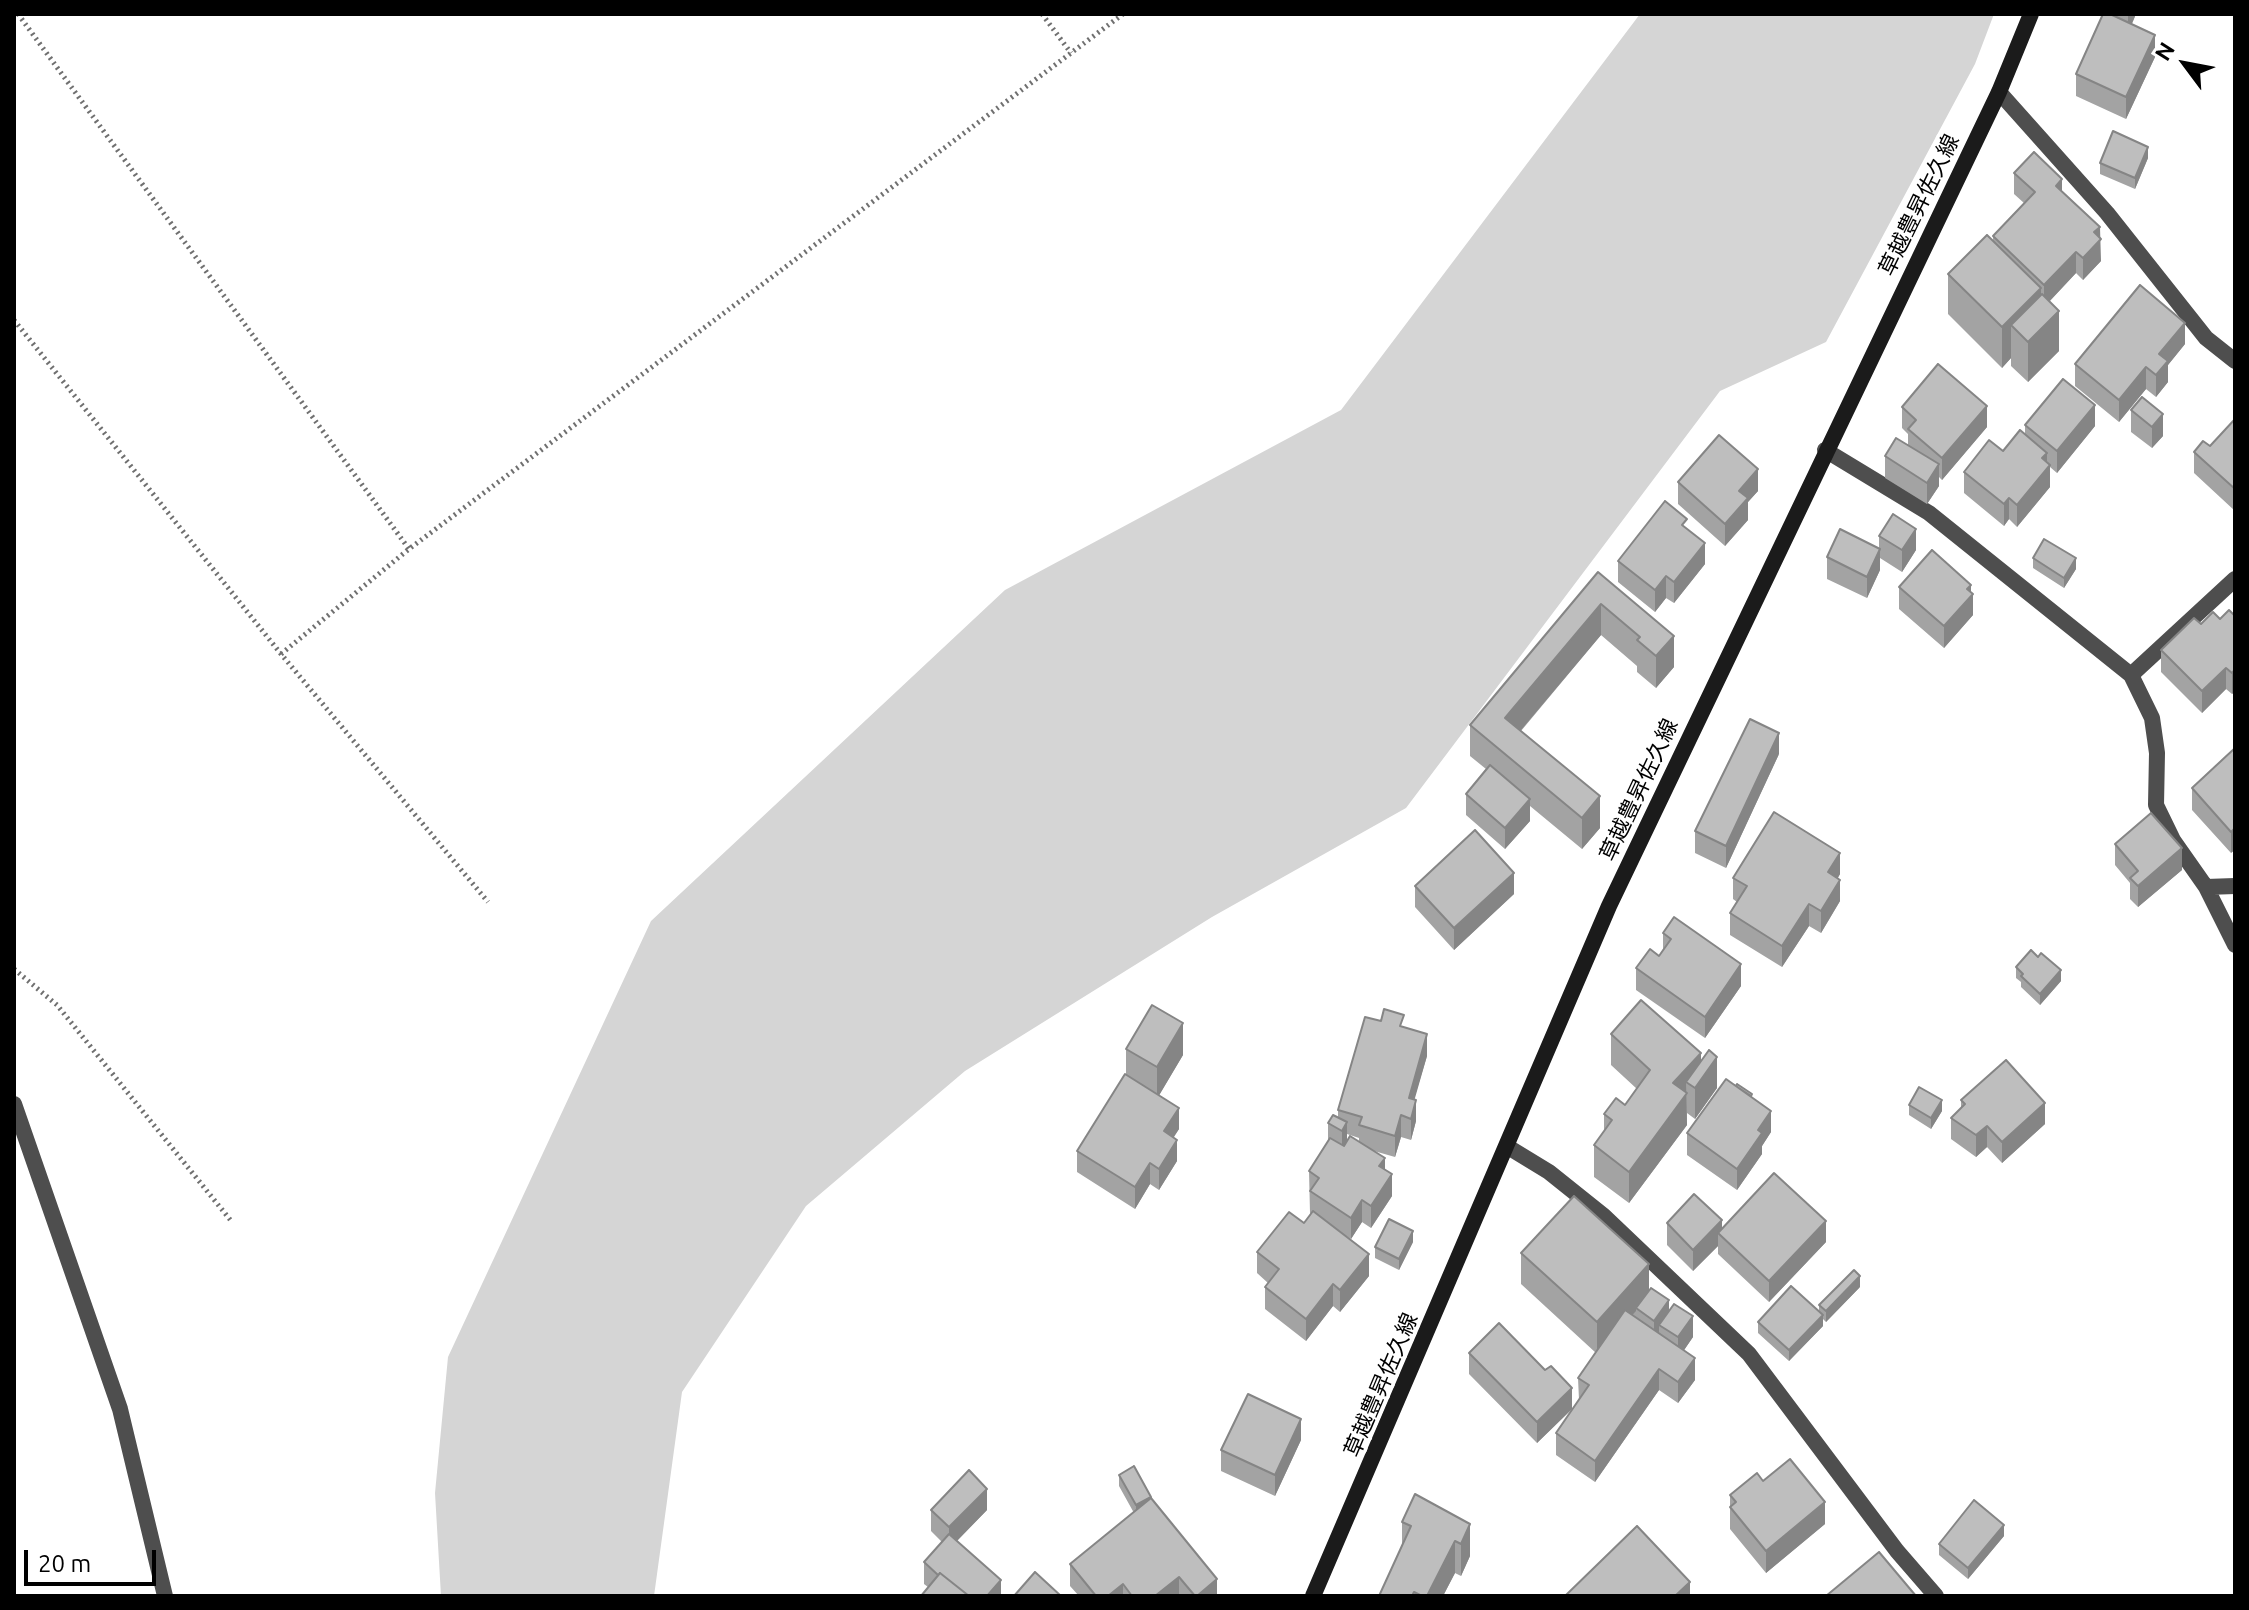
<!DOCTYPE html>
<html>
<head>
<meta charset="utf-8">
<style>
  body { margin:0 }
  #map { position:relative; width:2249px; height:1610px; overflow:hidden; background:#fff; font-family:Ubuntu,sans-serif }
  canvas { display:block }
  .frame { position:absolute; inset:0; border:16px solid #000; pointer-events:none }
  .north { position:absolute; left:2145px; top:24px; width:80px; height:80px; -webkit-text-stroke:6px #fff; paint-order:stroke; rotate:302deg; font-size:22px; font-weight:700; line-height:32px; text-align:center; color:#000 }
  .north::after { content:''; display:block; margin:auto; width:28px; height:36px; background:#000; clip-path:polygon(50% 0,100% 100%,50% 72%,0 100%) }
  .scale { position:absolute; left:24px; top:1550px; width:132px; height:36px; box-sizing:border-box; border:4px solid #000; border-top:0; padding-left:10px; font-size:24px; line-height:28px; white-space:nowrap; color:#000; -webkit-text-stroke:6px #fff; paint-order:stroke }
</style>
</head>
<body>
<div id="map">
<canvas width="2249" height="1610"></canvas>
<div class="frame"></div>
<div class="north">N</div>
<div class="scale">20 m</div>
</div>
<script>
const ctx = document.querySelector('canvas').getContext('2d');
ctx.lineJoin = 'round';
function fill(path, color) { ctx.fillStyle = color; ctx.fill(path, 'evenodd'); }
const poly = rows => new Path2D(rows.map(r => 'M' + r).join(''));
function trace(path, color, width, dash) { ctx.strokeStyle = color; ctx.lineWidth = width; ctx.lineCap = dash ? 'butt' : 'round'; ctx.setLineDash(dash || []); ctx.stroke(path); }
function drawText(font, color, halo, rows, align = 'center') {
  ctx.font = font + ' Ubuntu,"Noto Sans JP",sans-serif'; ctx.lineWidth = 7; ctx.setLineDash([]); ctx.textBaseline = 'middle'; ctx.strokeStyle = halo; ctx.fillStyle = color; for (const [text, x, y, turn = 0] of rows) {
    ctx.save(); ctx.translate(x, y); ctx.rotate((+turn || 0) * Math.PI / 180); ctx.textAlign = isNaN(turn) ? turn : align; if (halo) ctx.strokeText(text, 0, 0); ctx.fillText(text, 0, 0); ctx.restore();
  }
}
fill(poly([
  [1640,14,1994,14,1975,64,1826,342,1720,391,1406,808,1212,917,965,1071,806,1206,682,1392,654,1596,441,1596,435,1493,448,1357,651,921,1005,590,1341,410]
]), '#d5d5d5');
trace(poly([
  [18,14,409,549],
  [1042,14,1071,53],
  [14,320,281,654,488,902],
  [281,654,409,549,1123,14],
  [14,969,57,1005,232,1222]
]), '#707070', 5, [2, 4]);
trace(poly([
  [1999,92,2107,213,2206,338,2235,361],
  [1825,450,1929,513,2131,675,2152,718,2157,753,2156,805,2173,840,2206,887,2235,886],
  [2131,675,2235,579],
  [2206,887,2235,945],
  [14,1104,120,1409,165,1596],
  [1508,1147,1549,1172,1604,1216,1749,1354,1897,1551,1936,1596]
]), '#4e4e4e', 16);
trace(poly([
  [1313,1596,1609,906,1999,92,2031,14]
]), '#1b1b1b', 16);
fill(poly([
  [2103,14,2136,14,2132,24,2155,57,2126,119,2076,96,2076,74],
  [2148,158,2135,189,2100,174,2100,163],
  [2014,173,2062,192,2101,261,2083,280,2076,273,2049,302,2059,351,2028,382,2011,366,2011,358,2002,368,1948,314,1948,274,1993,241,1993,236,2024,203,2014,194],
  [2185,344,2168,365,2168,382,2156,397,2146,389,2119,422,2075,386,2075,364],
  [1902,407,1987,427,1942,480,1939,477,1939,486,1927,504,1885,478,1885,456,1908,446,1908,434,1902,428],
  [2131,410,2163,436,2152,448,2131,432],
  [2235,419,2235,511,2194,473,2194,452,2210,446],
  [2025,425,2095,426,2057,473,2050,467,2050,487,2017,527,2009,519,2004,526,1964,493,1964,472,2003,451,2025,434],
  [1678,482,1758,491,1748,502,1748,520,1725,546,1678,504],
  [1687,529,1705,564,1674,603,1666,598,1655,612,1618,582,1618,561],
  [1879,536,1916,550,1902,572,1880,558,1880,570,1867,598,1827,579,1827,557,1879,549],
  [2033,558,2076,569,2064,588,2033,568],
  [1598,572,1674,667,1656,688,1637,672,1637,666,1601,635,1521,731,1600,828,1582,849,1530,806,1530,821,1505,849,1466,815,1466,794,1486,769,1470,756,1470,725],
  [1899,587,1971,593,1973,615,1944,648,1899,609],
  [2235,616,2235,691,2232,694,2226,689,2202,713,2161,672,2161,650,2201,624],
  [2235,748,2231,853,2192,810,2192,788],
  [1779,754,1726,868,1695,853,1695,831],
  [2115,844,2182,870,2138,907,2130,899,2130,883,2115,865],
  [1840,874,1838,878,1840,901,1821,933,1809,926,1782,967,1730,935,1730,913,1737,902,1733,899,1733,878],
  [1415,886,1514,894,1454,950,1415,907],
  [1663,933,1741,986,1705,1038,1636,990,1636,968,1659,956,1663,949],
  [2016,967,2061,981,2040,1005,2021,987,2021,982,2016,978],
  [1404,1027,1427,1056,1414,1099,1416,1121,1411,1140,1401,1137,1395,1157,1374,1151,1385,1170,1392,1196,1371,1228,1362,1222,1351,1239,1343,1234,1369,1276,1340,1312,1333,1306,1306,1341,1265,1309,1265,1287,1268,1283,1257,1273,1257,1252,1304,1223,1311,1214,1310,1213,1309,1171,1328,1141,1328,1123,1338,1118,1338,1110],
  [1347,1134,1359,1138,1359,1141,1347,1140],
  [1611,1034,1701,1062,1717,1088,1695,1119,1687,1113,1687,1125,1629,1203,1594,1177,1594,1145,1604,1132,1604,1114,1625,1105,1637,1089,1611,1065],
  [1126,1049,1183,1055,1159,1095,1179,1129,1173,1137,1177,1161,1159,1190,1150,1184,1135,1209,1077,1172,1077,1151,1126,1075],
  [1752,1098,1771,1132,1762,1146,1762,1154,1737,1190,1687,1155,1687,1133],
  [1961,1100,2045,1124,2002,1163,1987,1147,1976,1157,1951,1139,1951,1118,1961,1108],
  [1909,1105,1942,1111,1931,1129,1909,1115],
  [1667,1223,1722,1228,1826,1242,1769,1302,1718,1254,1718,1246,1693,1271,1667,1245],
  [1413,1242,1399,1270,1375,1258,1375,1247],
  [1521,1253,1649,1289,1693,1337,1684,1350,1695,1380,1678,1403,1659,1390,1595,1482,1556,1455,1556,1433,1579,1400,1578,1378,1596,1353,1521,1284],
  [1860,1287,1826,1322,1823,1319,1823,1326,1789,1361,1758,1333,1758,1322,1819,1312,1819,1305],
  [1469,1353,1572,1409,1537,1443,1469,1374],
  [1301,1440,1275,1496,1221,1471,1221,1450],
  [1119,1475,1151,1499,1217,1596,1079,1596,1070,1586,1070,1564,1134,1513,1119,1486],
  [1763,1481,1825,1524,1766,1573,1730,1529,1730,1495],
  [931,1510,987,1510,957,1541,1001,1596,928,1587,924,1584,924,1562,942,1542,931,1531],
  [1402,1522,1470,1524,1470,1556,1461,1576,1455,1573,1443,1596,1379,1596,1402,1547],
  [2004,1536,1968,1579,1939,1555,1939,1544]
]), '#a3a3a3');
fill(poly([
  [2128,14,2136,14,2128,32],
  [2155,35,2155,57,2126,119,2126,97],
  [2148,147,2148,158,2135,189,2135,178],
  [2062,179,2062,200,2056,186],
  [2100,227,2101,261,2083,280,2083,258,2094,232],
  [2076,252,2076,273,2044,307,2044,285],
  [2041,288,2041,328,2011,325,2011,358,2002,368,2002,327],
  [2059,311,2059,351,2028,382,2028,342],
  [2185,323,2185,344,2168,365,2168,382,2156,397,2156,375,2159,354],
  [2146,367,2146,389,2119,422,2119,400],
  [2095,405,2095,426,2057,473,2057,451],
  [1987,406,1987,427,1942,480,1942,458],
  [2163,414,2163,436,2152,448,2152,427],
  [2047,453,2047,468,2050,465,2050,487,2017,527,2017,505,2042,458],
  [1939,464,1939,486,1927,504,1927,483],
  [1758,469,1758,491,1748,502,1748,520,1725,546,1725,524,1739,491],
  [2009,498,2009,519,2004,526,2004,504],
  [1916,529,1916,550,1902,572,1902,550],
  [1705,543,1705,564,1674,603,1674,582],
  [1880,549,1880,570,1867,598,1867,577],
  [2076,558,2076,569,2064,588,2064,578],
  [1666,576,1666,598,1655,612,1655,590],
  [1971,585,1971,596,1973,594,1973,615,1944,648,1944,626,1967,589],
  [1601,604,1601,635,1505,749,1505,718],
  [1674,636,1674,667,1656,688,1656,656],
  [2226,668,2226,689,2202,713,2202,691],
  [2235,669,2235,691,2232,694,2232,673],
  [1779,733,1779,754,1726,868,1726,846],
  [1600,796,1600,828,1582,849,1582,818],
  [1530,799,1530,821,1505,849,1505,828],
  [2235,828,2235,850,2231,853,2231,832],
  [2182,848,2182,870,2138,907,2138,886],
  [1840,853,1840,874,1828,893,1828,872],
  [1514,873,1514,894,1454,950,1454,928],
  [1840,880,1840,901,1821,933,1821,911],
  [1809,904,1809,926,1782,967,1782,946],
  [1741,964,1741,986,1705,1038,1705,1017],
  [2061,970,2061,981,2040,1005,2040,994],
  [1183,1023,1183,1055,1157,1099,1157,1067],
  [1427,1034,1427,1056,1409,1119,1409,1098],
  [1701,1053,1701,1080,1717,1057,1717,1088,1695,1119,1695,1088,1686,1082,1687,1125,1629,1203,1629,1172,1673,1083],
  [1416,1100,1416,1121,1411,1140,1411,1119],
  [1942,1100,1942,1111,1931,1129,1931,1118],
  [2045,1103,2045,1124,2002,1163,2002,1142],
  [1179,1108,1179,1129,1164,1153,1164,1131],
  [1771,1111,1771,1132,1762,1146,1762,1154,1737,1190,1737,1169,1758,1130],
  [1401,1115,1401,1137,1395,1157,1395,1136],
  [1347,1122,1347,1144,1342,1153,1342,1131],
  [1987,1126,1987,1147,1976,1157,1976,1135],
  [1177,1140,1177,1161,1159,1190,1159,1169],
  [1385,1158,1385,1180,1379,1166],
  [1150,1163,1150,1184,1135,1209,1135,1187],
  [1392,1174,1392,1196,1371,1228,1371,1206],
  [1362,1200,1362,1222,1351,1239,1351,1218],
  [1722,1220,1722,1237,1718,1233,1718,1246,1693,1271,1693,1250],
  [1826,1221,1826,1242,1769,1302,1769,1281],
  [1413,1231,1413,1242,1399,1270,1399,1259],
  [1369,1254,1369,1276,1340,1312,1340,1290],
  [1649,1264,1649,1296,1636,1308,1636,1311,1597,1353,1597,1322],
  [1860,1276,1860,1287,1826,1322,1826,1311],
  [1333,1284,1333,1306,1306,1341,1306,1319],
  [1669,1300,1669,1321,1659,1325,1659,1335,1654,1343,1654,1321],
  [1823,1315,1823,1326,1789,1361,1789,1350],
  [1693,1316,1693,1337,1678,1359,1678,1337],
  [1695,1358,1695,1380,1678,1403,1678,1382],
  [1659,1369,1659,1390,1595,1482,1595,1461],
  [1572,1388,1572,1409,1537,1443,1537,1422],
  [1301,1419,1301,1440,1275,1496,1275,1475],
  [987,1489,987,1510,949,1549,949,1527],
  [1151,1497,1151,1508,1136,1516,1136,1505],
  [1825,1502,1825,1524,1766,1573,1766,1551],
  [1470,1524,1470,1556,1461,1576,1461,1544],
  [2004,1525,2004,1536,1968,1579,1968,1568],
  [1455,1541,1455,1573,1443,1596,1427,1596],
  [1179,1577,1179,1596,1155,1596],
  [1217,1579,1217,1596,1197,1596],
  [1001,1580,1001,1596,987,1596],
  [1690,1582,1690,1596,1675,1596],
  [1123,1584,1123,1596,1108,1596]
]), '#858585');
const building = poly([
  [2103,14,2110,14,2155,35,2126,97,2076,74,2103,14],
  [2113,131,2148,147,2135,178,2100,163,2113,131],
  [2034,152,2062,179,2056,186,2100,227,2094,232,2101,239,2083,258,2076,252,2044,285,1993,236,2035,192,2014,173,2034,152],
  [1987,235,2041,288,2002,327,1948,274,1987,235],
  [2140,285,2185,323,2159,354,2168,361,2156,375,2146,367,2119,400,2075,364,2140,285],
  [2042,294,2059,311,2028,342,2011,325,2042,294],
  [1938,364,1987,406,1942,458,1908,429,1916,420,1902,407,1938,364],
  [2063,379,2095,405,2057,451,2025,425,2063,379],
  [2142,397,2163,414,2152,427,2131,410,2142,397],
  [2235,419,2235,489,2194,452,2203,441,2210,446,2235,419],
  [2020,430,2047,453,2042,458,2050,465,2017,505,2009,498,2004,504,1964,472,1989,440,2003,451,2020,430],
  [1719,435,1758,469,1739,491,1748,498,1725,524,1678,482,1719,435],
  [1896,438,1939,464,1927,483,1885,456,1896,438],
  [1665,501,1687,519,1682,525,1705,543,1674,582,1666,576,1655,590,1618,561,1665,501],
  [1893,514,1916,529,1902,550,1879,536,1893,514],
  [1840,529,1880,549,1867,577,1827,557,1840,529],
  [2044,539,2076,558,2064,578,2033,558,2044,539],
  [1932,550,1971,585,1967,589,1973,594,1944,626,1899,587,1932,550],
  [1598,572,1674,636,1656,656,1637,640,1640,637,1601,604,1505,718,1600,796,1582,818,1470,725,1598,572],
  [2229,610,2235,616,2235,669,2232,673,2226,668,2202,691,2161,650,2194,618,2201,624,2213,612,2220,619,2229,610],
  [1750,719,1779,733,1726,846,1695,831,1750,719],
  [2235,748,2235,828,2231,832,2192,788,2235,748],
  [1490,765,1530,799,1505,828,1466,794,1490,765],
  [1774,812,1840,853,1828,872,1840,880,1821,911,1809,904,1782,946,1730,913,1747,886,1733,878,1774,812],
  [2151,813,2182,848,2138,886,2130,878,2138,871,2115,844,2151,813],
  [1475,830,1514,873,1454,928,1415,886,1475,830],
  [1674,917,1741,964,1705,1017,1636,968,1650,949,1659,956,1671,939,1663,933,1674,917],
  [2031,950,2038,957,2041,953,2061,970,2040,994,2021,976,2023,974,2016,967,2031,950],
  [1641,1000,1701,1053,1673,1083,1687,1093,1629,1172,1594,1145,1612,1120,1604,1114,1616,1098,1625,1105,1650,1070,1611,1034,1641,1000],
  [1152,1005,1183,1023,1157,1067,1126,1049,1152,1005],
  [1384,1009,1404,1015,1400,1026,1427,1034,1409,1098,1416,1100,1411,1119,1401,1115,1395,1136,1359,1125,1362,1117,1338,1110,1365,1017,1381,1021,1384,1009],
  [1709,1050,1717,1057,1695,1088,1686,1082,1709,1050],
  [2006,1060,2045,1103,2002,1142,1987,1126,1976,1135,1951,1118,1965,1104,1961,1100,2006,1060],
  [1125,1074,1179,1108,1164,1131,1177,1140,1159,1169,1150,1163,1135,1187,1077,1151,1125,1074],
  [1726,1079,1771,1111,1758,1130,1762,1133,1737,1169,1687,1133,1726,1079],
  [1737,1084,1752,1094,1751,1096,1736,1086,1737,1084],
  [1919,1087,1942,1100,1931,1118,1909,1105,1919,1087],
  [1333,1115,1347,1122,1342,1131,1328,1123,1333,1115],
  [1350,1136,1385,1158,1379,1166,1392,1174,1371,1206,1362,1200,1351,1218,1310,1191,1319,1178,1309,1171,1330,1138,1344,1146,1350,1136],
  [1774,1173,1826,1221,1769,1281,1718,1233,1774,1173],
  [1694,1194,1722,1220,1693,1250,1667,1223,1694,1194],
  [1574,1196,1649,1264,1597,1322,1521,1253,1574,1196],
  [1313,1211,1369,1254,1340,1290,1333,1284,1306,1319,1265,1287,1279,1269,1257,1252,1289,1212,1304,1223,1313,1211],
  [1389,1219,1413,1231,1399,1259,1375,1247,1389,1219],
  [1854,1270,1860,1276,1826,1311,1819,1305,1854,1270],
  [1791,1286,1823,1315,1789,1350,1758,1322,1791,1286],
  [1651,1288,1669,1300,1654,1321,1636,1308,1651,1288],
  [1674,1304,1693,1316,1678,1337,1659,1325,1674,1304],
  [1625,1310,1695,1358,1678,1382,1659,1369,1595,1461,1556,1433,1589,1385,1578,1378,1625,1310],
  [1499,1323,1545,1370,1551,1366,1572,1388,1537,1422,1469,1353,1499,1323],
  [1248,1394,1301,1419,1275,1475,1221,1450,1248,1394],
  [1790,1459,1825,1502,1766,1551,1730,1507,1736,1502,1730,1495,1757,1473,1763,1481,1790,1459],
  [1134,1466,1151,1497,1136,1505,1119,1475,1134,1466],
  [969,1470,987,1489,949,1527,931,1510,969,1470],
  [1415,1494,1470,1524,1461,1544,1455,1541,1427,1596,1422,1596,1414,1592,1412,1596,1379,1596,1411,1526,1402,1522,1415,1494],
  [1151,1498,1217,1579,1197,1596,1195,1596,1179,1577,1155,1596,1132,1596,1123,1584,1108,1596,1096,1596,1070,1564,1151,1498],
  [1974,1500,2004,1525,1968,1568,1939,1544,1974,1500],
  [1637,1526,1690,1582,1675,1596,1565,1596,1637,1526],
  [949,1534,1001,1580,987,1596,969,1596,940,1573,938,1575,924,1562,949,1534],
  [1879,1552,1916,1596,1826,1596,1879,1552],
  [1035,1572,1061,1596,1014,1596,1035,1572],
  [940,1573,969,1596,921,1596,940,1573]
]);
fill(building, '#bebebe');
trace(building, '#858585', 2);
drawText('22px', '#000', '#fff', [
  ["草越豊昇佐久線",1919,205,-64],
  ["草越豊昇佐久線",1639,790,-65],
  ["草越豊昇佐久線",1381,1385,-67]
]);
</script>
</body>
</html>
